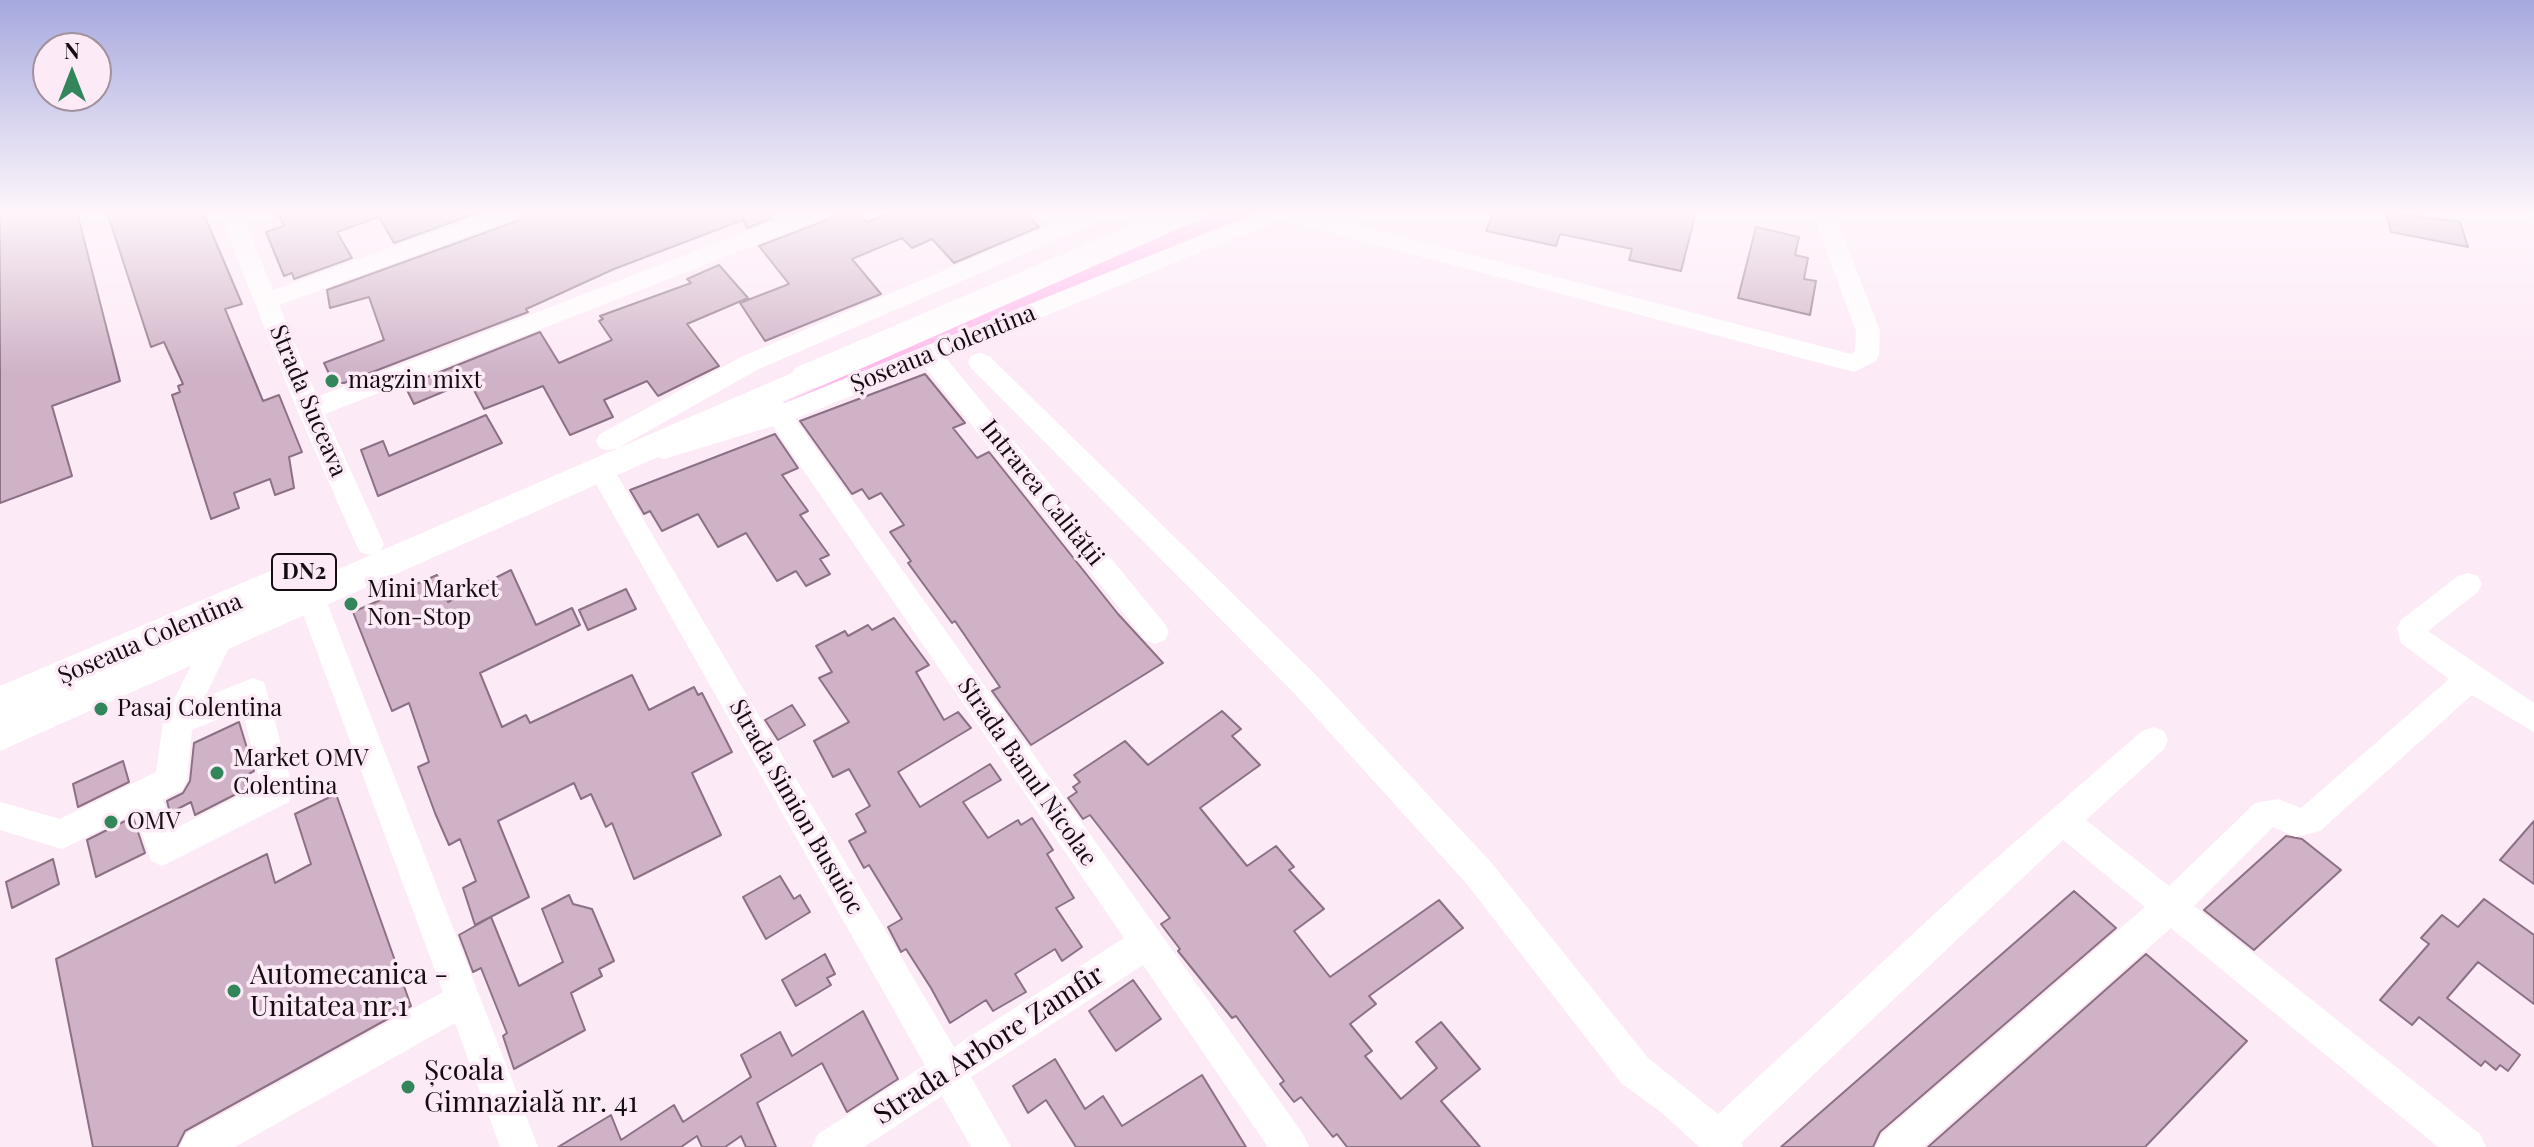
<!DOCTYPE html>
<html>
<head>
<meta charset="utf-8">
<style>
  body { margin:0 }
  #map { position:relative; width:2534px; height:1147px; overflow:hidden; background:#fdeaf7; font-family:"Playfair Display",serif }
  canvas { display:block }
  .north { position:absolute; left:32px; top:32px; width:80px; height:80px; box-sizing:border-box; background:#fdeaf7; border:2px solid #a0919b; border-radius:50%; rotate:0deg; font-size:22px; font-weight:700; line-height:32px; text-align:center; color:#150b12 }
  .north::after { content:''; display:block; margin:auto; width:28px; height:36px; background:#328659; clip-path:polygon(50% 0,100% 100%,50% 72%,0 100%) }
</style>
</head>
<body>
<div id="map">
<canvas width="2534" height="1147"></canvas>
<div class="north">N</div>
</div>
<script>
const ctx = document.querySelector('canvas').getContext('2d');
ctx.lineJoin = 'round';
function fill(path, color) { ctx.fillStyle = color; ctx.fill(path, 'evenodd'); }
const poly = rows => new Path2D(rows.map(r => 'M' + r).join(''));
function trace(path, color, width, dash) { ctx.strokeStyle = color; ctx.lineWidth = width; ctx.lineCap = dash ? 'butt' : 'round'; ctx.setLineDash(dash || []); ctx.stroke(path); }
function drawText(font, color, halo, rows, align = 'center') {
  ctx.font = font + ' "Playfair Display",serif'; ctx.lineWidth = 7; ctx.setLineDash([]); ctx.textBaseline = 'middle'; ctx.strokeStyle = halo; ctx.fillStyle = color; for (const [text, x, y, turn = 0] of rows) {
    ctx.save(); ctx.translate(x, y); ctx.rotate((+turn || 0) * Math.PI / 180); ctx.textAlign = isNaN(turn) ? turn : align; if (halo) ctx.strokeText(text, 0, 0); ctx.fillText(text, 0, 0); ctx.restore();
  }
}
fill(poly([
  [1213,212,1268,212,789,407,783,403]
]), '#ffb8ec');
const building = poly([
  [0,212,77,212,120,381,52,406,72,476,0,503,0,212],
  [107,212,203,212,242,304,225,309,263,401,279,395,302,452,289,457,294,488,275,495,270,479,234,493,239,508,211,519,172,395,180,392,178,386,183,384,164,342,151,347,107,212],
  [277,212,480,212,394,243,379,217,337,232,352,258,294,279,292,273,284,276,266,232,284,226,277,212],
  [525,212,767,212,772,218,747,228,743,220,614,269,533,306,526,309,528,312,344,383,333,382,324,363,384,340,369,297,330,308,327,290,520,220,525,212],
  [836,212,858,212,867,222,894,212,1024,212,1039,227,954,263,932,239,912,248,902,238,852,259,881,294,765,341,740,303,789,284,759,246,827,220,836,212],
  [1494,212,1696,212,1681,271,1629,260,1632,249,1560,234,1556,246,1486,231,1494,212],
  [2386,212,2460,222,2468,247,2391,232,2386,212],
  [1756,227,1799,237,1795,255,1808,258,1804,279,1816,281,1810,315,1738,298,1756,227],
  [719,265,748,298,687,324,719,366,658,396,647,381,604,400,613,417,570,435,543,386,484,409,469,381,414,404,405,386,540,332,559,363,612,340,599,321,603,319,600,316,691,283,687,279,719,265],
  [925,374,965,423,953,428,977,458,989,452,1118,614,1163,663,1031,745,992,691,1000,687,955,621,952,623,908,563,911,561,890,532,904,525,881,493,869,499,862,489,852,494,800,421,925,374],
  [486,415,502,443,378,496,361,450,383,441,389,456,486,415],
  [775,434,798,468,782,475,808,511,800,515,829,555,820,559,830,574,806,586,796,571,777,581,746,533,718,547,698,514,662,531,650,511,644,514,630,490,775,434],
  [511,570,536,625,572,608,580,625,480,673,502,727,526,715,530,723,632,675,649,710,694,687,698,695,702,693,732,752,692,773,721,835,634,879,612,823,606,827,591,794,581,799,574,783,498,821,529,897,475,925,463,888,476,881,460,839,449,845,435,813,418,767,429,762,409,703,392,711,353,612,437,575,448,602,511,570],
  [626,589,636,609,588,630,579,610,626,589],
  [894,618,929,665,916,672,944,720,958,712,971,728,898,772,920,807,990,764,1001,780,963,802,988,838,1018,820,1021,825,1032,818,1053,850,1047,854,1074,898,1056,908,1082,947,1062,961,1055,949,1015,974,1026,992,993,1011,986,1000,950,1023,931,988,906,949,901,952,888,927,902,919,869,865,864,868,849,841,866,832,856,814,870,806,849,769,833,777,814,741,849,722,819,678,832,672,816,646,845,631,848,636,868,625,872,630,894,618],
  [792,705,805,725,778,740,765,720,792,705],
  [1222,711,1241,729,1232,736,1260,765,1200,808,1247,866,1276,846,1294,867,1289,870,1324,909,1294,931,1330,977,1439,900,1463,928,1369,996,1376,1004,1350,1024,1372,1051,1365,1056,1401,1099,1437,1068,1416,1042,1441,1022,1480,1069,1441,1101,1480,1147,1347,1147,1337,1134,1333,1137,1301,1097,1294,1102,1280,1084,1284,1081,1236,1016,1232,1018,1178,951,1180,949,1161,924,1170,918,1090,815,1083,819,1068,798,1077,792,1073,787,1080,782,1074,775,1125,741,1148,765,1222,711],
  [239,722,254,771,243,777,246,789,195,815,191,802,170,813,167,801,183,793,190,781,194,743,239,722],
  [123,761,129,782,78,807,73,784,123,761],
  [336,794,411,1006,185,1131,177,1147,93,1147,56,959,267,854,275,883,311,864,295,814,336,794],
  [133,817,145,853,96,877,87,840,133,817],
  [2534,821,2534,884,2500,860,2534,821],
  [2286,836,2302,839,2341,870,2254,950,2204,910,2286,836],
  [53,859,59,884,12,908,6,882,53,859],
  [780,876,794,899,800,895,810,912,766,939,743,897,780,876],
  [2074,891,2116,928,1880,1132,1873,1147,1781,1147,2074,891],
  [569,895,573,904,592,909,614,961,599,969,602,976,571,993,585,1030,514,1069,503,1036,507,1033,481,968,473,972,459,935,491,917,519,986,563,962,542,909,569,895],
  [2484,899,2534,935,2534,1004,2478,962,2447,998,2520,1055,2508,1071,2500,1065,2496,1070,2485,1061,2481,1066,2419,1017,2412,1025,2380,1000,2429,944,2421,938,2442,915,2458,927,2484,899],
  [825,954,835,974,827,978,831,985,796,1006,782,980,825,954],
  [2146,954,2247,1041,2145,1147,1928,1147,2146,954],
  [1133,980,1161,1019,1116,1051,1089,1011,1133,980],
  [863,1011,898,1079,847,1112,822,1063,757,1103,776,1147,746,1147,741,1136,725,1147,702,1147,697,1136,681,1147,558,1147,611,1115,621,1140,674,1105,683,1122,751,1077,741,1055,780,1032,792,1056,863,1011],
  [1055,1059,1085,1109,1103,1096,1122,1126,1202,1075,1246,1147,1076,1147,1046,1100,1028,1113,1013,1086,1055,1059]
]);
fill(building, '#cfb2c6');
trace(building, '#8c7184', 2);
fill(poly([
  [219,212,241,212,273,290,489,212,522,212,519,217,279,305,317,397,797,212,829,212,826,217,325,414,384,544,380,552,370,555,360,552,356,544,297,410,219,212],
  [1081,212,1112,212,1109,217,759,369,618,448,609,450,600,448,596,441,600,434,741,357,1081,212],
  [1258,212,1308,212,1851,354,1855,351,1856,331,1812,212,1834,212,1880,331,1879,355,1876,361,1854,372,1281,219,945,357,1165,624,1169,632,1165,640,1155,644,1145,640,924,366,795,419,1303,1134,1309,1147,1268,1147,1143,965,971,1077,1011,1147,971,1147,942,1096,864,1147,812,1147,818,1134,925,1065,587,468,591,461,600,458,624,451,633,454,637,461,633,468,616,473,954,1047,1124,938,773,426,664,459,655,456,651,449,655,442,762,411,755,400,759,394,777,394,784,403,1258,212],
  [980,353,989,356,1315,674,1490,861,1648,1058,1718,1114,1968,883,2142,731,2153,727,2164,731,2168,740,2164,749,2086,820,2169,886,2255,803,2278,799,2301,808,2449,679,2401,643,2397,628,2401,620,2458,576,2468,573,2478,576,2482,584,2478,592,2428,631,2534,703,2534,732,2472,695,2320,831,2296,837,2273,827,2194,906,2480,1134,2486,1147,2438,1147,2171,928,1923,1147,1876,1147,1882,1134,2145,907,2063,840,1741,1143,1743,1147,1699,1147,1661,1112,1622,1084,1466,883,1293,692,971,368,968,362,971,356,980,353],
  [310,584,320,587,324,595,538,1147,500,1147,455,1023,235,1147,180,1147,186,1134,443,992,296,595,300,587,310,584],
  [219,625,229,629,234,637,205,697,253,678,264,682,294,792,289,802,162,866,151,861,135,813,62,849,0,830,0,802,60,819,156,772,163,722,209,629,219,625],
  [242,709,261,785,172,830,163,799,182,790,187,780,192,730,242,709]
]), '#fff');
fill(poly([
  [808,366,819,369,824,377,819,385,0,751,0,686,268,572,281,568,294,572,299,582,297,587,808,366]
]), '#fff');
fill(poly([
  [1162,212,1206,212,1201,219,821,386,808,389,795,386,790,377,795,368,1162,212]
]), '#fff');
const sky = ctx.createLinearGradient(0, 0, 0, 373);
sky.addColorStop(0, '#a6a9de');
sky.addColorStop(0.57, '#fef6fb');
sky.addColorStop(1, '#fef6fb00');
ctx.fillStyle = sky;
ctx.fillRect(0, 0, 2534, 373);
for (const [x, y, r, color] of [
  [332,381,8,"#328659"],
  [351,604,8,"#328659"],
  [101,709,8,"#328659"],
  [217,773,8,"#328659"],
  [111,822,8,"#328659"],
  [234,991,8,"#328659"],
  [408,1087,8,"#328659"]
]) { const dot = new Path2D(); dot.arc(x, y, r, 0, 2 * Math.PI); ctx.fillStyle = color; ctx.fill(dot); trace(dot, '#fdeaf7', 3); }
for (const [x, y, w] of [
  [304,572,64]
]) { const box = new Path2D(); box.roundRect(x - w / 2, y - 18, w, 36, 6); ctx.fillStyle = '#fdeaf7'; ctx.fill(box); trace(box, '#150b12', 2); }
drawText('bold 22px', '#150b12', null, [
  ["DN2",304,572]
]);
drawText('24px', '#150b12', '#fdeaf7', [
  ["Șoseaua Colentina",943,349,-22],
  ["Strada Suceava",308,401,67],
  ["Intrarea Calității",1042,493,51],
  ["Șoseaua Colentina",150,639,-23],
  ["Strada Banul Nicolae",1027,772,55],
  ["Strada Simion Busuioc",796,807,60]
]);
drawText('24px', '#150b12', '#fdeaf7', [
  ["magzin mixt",348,381],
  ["Mini Market",367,590],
  ["Non-Stop",367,618],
  ["Pasaj Colentina",117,709],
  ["Market OMV",233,759],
  ["Colentina",233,787],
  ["OMV",127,822]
], 'left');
drawText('28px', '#150b12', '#fdeaf7', [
  ["Automecanica -",250,975],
  ["Unitatea nr.1",250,1007],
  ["Școala",424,1071],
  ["Gimnazială nr. 41",424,1103]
], 'left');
drawText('28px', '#150b12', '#fdeaf7', [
  ["Strada Arbore Zamfir",989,1045,-33]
]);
</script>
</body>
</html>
